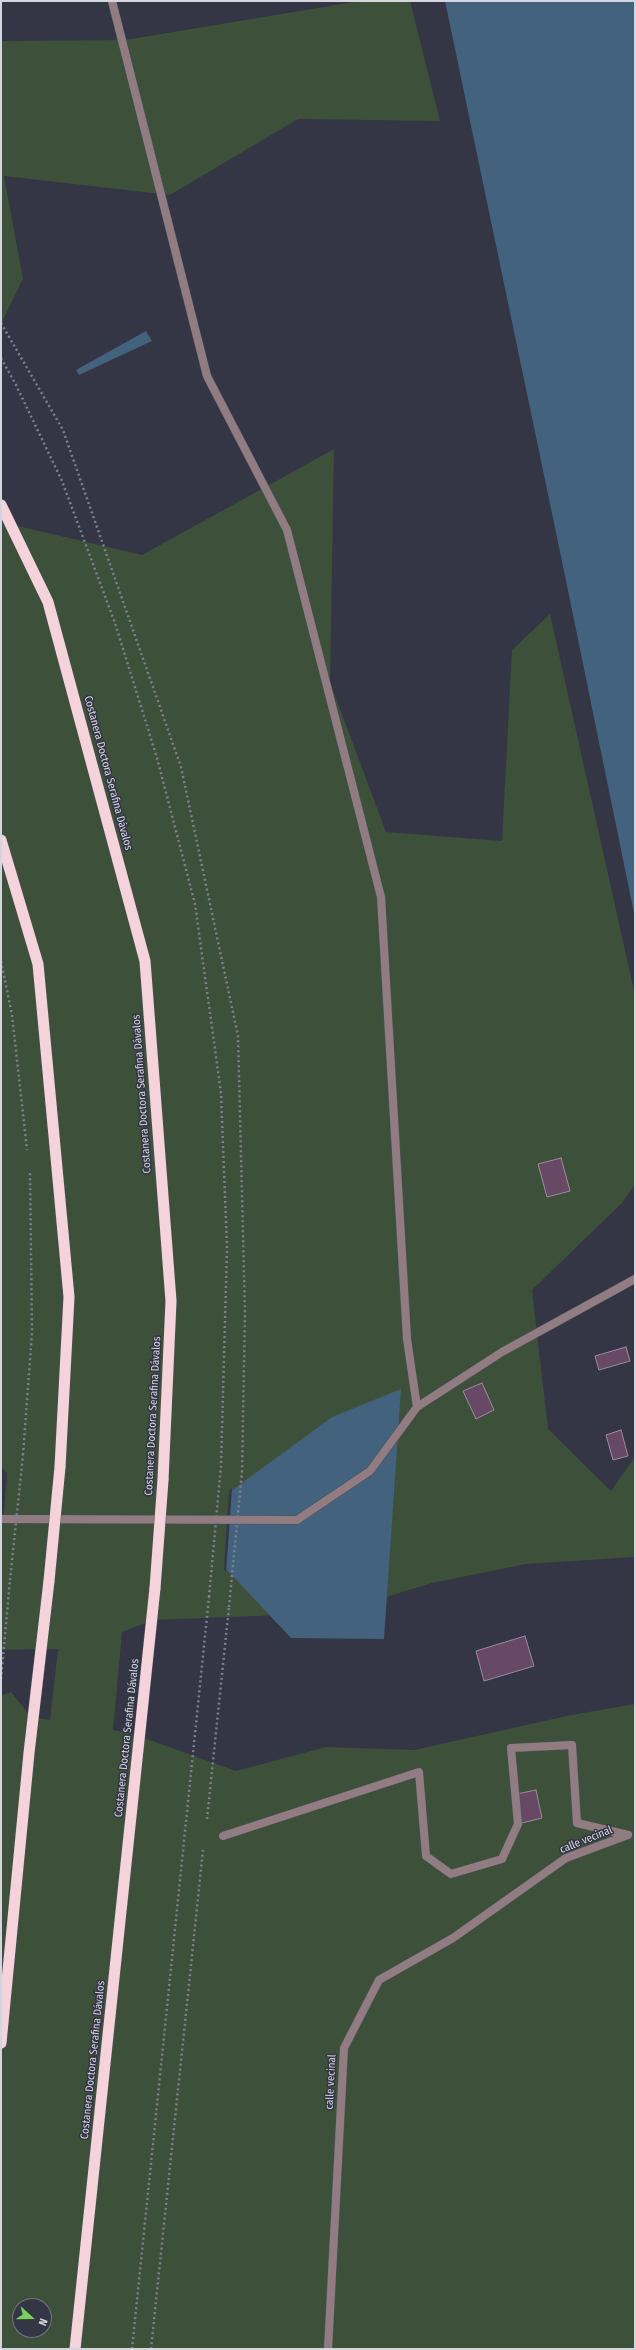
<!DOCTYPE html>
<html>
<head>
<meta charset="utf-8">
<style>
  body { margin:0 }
  #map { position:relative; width:636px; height:2350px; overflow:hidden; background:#343545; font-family:"Fira Sans Condensed",sans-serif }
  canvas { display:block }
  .frame { position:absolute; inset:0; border:2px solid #d5d5e0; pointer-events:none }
  .north { position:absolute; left:12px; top:2298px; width:40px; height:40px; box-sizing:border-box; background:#343545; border:1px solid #747583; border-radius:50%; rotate:111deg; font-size:11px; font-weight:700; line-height:16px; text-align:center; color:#d5d5e0 }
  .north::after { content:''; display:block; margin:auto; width:14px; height:18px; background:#78d158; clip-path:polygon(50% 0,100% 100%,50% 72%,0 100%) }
</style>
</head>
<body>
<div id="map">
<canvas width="636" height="2350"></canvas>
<div class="frame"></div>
<div class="north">N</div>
</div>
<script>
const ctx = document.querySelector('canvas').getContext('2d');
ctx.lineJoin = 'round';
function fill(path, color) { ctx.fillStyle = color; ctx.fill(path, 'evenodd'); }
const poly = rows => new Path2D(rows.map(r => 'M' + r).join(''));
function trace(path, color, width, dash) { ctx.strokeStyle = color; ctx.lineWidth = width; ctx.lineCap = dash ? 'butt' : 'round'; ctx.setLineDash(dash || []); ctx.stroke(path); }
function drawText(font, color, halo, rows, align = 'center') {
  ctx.font = font + ' "Fira Sans Condensed",sans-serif'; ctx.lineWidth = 3; ctx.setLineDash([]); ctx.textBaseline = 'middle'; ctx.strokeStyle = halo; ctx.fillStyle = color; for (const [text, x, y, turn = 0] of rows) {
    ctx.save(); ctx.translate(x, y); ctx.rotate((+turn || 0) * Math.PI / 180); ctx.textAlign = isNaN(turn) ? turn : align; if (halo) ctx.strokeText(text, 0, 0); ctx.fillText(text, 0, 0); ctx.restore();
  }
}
fill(poly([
  [360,1,410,1,440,121,298,119,170,195,4,176,23,279,1,324,1,41,125,40],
  [334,449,330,682,386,832,502,841,512,650,550,614,635,995,635,1184,622,1203,532,1290,548,1429,611,1491,635,1457,635,1557,526,1564,432,1583,333,1613,153,1620,122,1632,113,1730,130,1733,236,1771,326,1747,414,1750,571,1715,635,1704,635,2349,1,2349,1,1696,11,1692,31,1717,50,1720,58,1649,1,1650,1,522,142,555],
  [20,2306,44,2306,44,2330,20,2330]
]), '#3d5039');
fill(poly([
  [445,1,635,1,635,918,564,571],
  [146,331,152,341,79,375,76,370],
  [401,1389,384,1639,291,1638,226,1569,231,1491,332,1417]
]), '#42627e');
fill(poly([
  [1,1467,7,1473,3,1523,1,1524],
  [232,1488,226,1572,224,1569,229,1491]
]), '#343545');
const building = poly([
  [561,1158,570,1191,547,1197,538,1164,561,1158],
  [626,1347,630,1361,599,1370,595,1356,626,1347],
  [482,1383,494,1410,476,1419,463,1391,482,1383],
  [621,1430,628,1456,613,1460,606,1435,621,1430],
  [525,1636,534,1666,484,1681,476,1651,525,1636],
  [536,1790,542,1818,518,1824,512,1795,536,1790]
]);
fill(building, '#674966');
trace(building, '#9c8d9c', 1);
const minor = poly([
  [112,1,207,376,287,530,381,897,407,1339,417,1407],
  [1,1519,297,1520,370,1471,417,1407,502,1352,635,1279],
  [223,1836,419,1772,426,1856,451,1874,502,1859,518,1824,511,1748,572,1745,577,1823,628,1835,566,1858,453,1938,379,1980,344,2048,328,2349]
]);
const trunk = poly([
  [1,505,48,602,145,961,171,1301,163,1480],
  [1,840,38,964,69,1297,60,1467],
  [1,2043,29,1753,49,1581],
  [75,2349,155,1588]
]);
trace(minor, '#515261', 9);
trace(trunk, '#515261', 12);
trace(poly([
  [1,323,63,430,181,767,238,1036,245,1313,242,1472],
  [1,358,16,385,62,481,115,623,157,758,195,904,221,1093,227,1248,221,1466],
  [1,961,12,1015,27,1150],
  [23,1455,32,1332,30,1173],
  [1,1679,10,1580],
  [207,1819,229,1607],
  [132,2349,209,1597],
  [151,2349,203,1850]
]), '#7f7f8d', 2.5, [2, 3]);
trace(minor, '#917c81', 8);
trace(trunk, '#f4d4da', 11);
const trunkBridge = poly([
  [49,1581,60,1467],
  [155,1588,163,1480]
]);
trace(trunkBridge, '#515261', 12, []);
trace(poly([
  [10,1580,23,1455],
  [209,1597,221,1466],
  [229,1607,242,1472]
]), '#7f7f8d', 2.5, [2, 3]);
trace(trunkBridge, '#f4d4da', 11);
drawText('11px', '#d5d5e0', '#343545', [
  ["Costanera Doctora Serafina Dávalos",108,773,75],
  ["Costanera Doctora Serafina Dávalos",142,1094,-94],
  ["Costanera Doctora Serafina Dávalos",153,1416,-87],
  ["Costanera Doctora Serafina Dávalos",127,1738,-84],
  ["calle vecinal",586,1840,-22],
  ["Costanera Doctora Serafina Dávalos",93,2060,-84],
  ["calle vecinal",331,2082,-87]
]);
</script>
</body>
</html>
